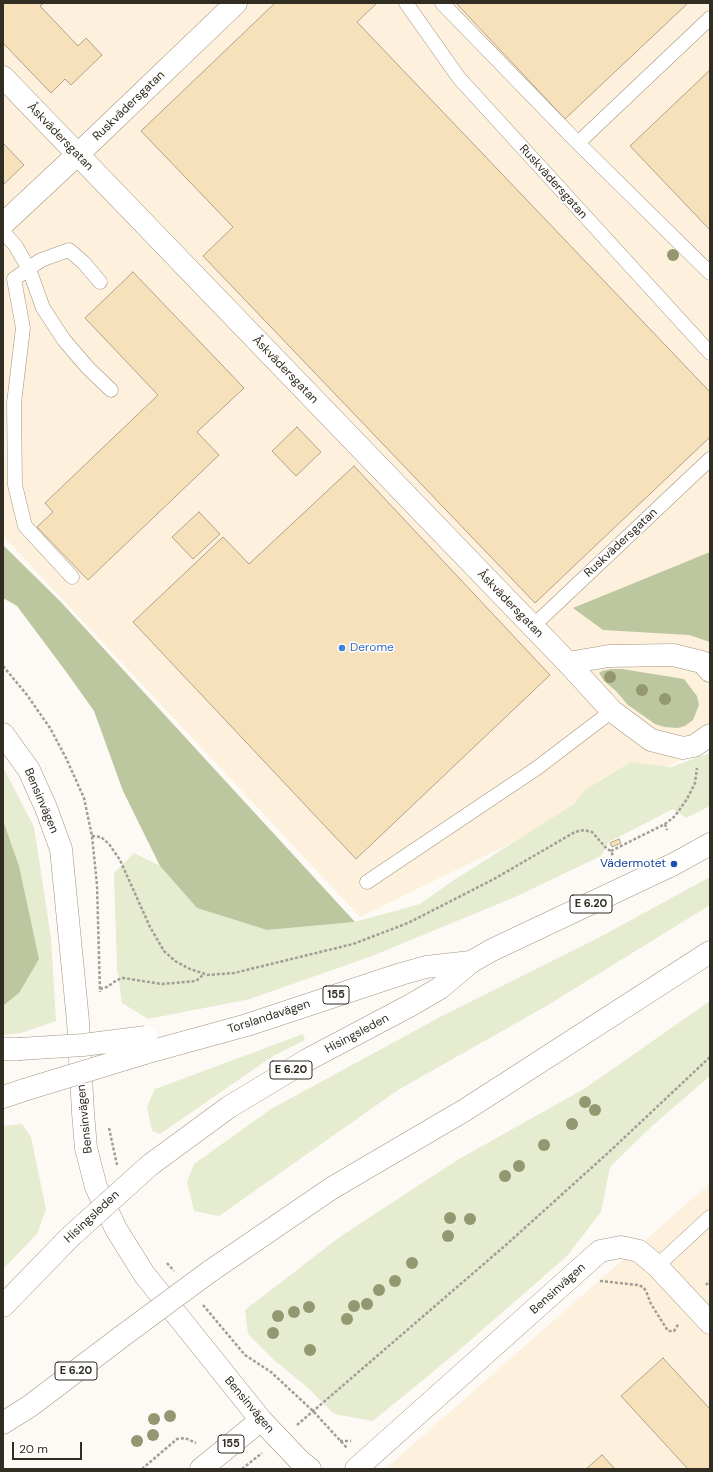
<!DOCTYPE html>
<html>
<head>
<meta charset="utf-8">
<style>
  body { margin:0 }
  #map { position:relative; width:713px; height:1472px; overflow:hidden; background:#fdfaf5; font-family:"DM Sans",sans-serif }
  canvas { display:block }
  .frame { position:absolute; inset:0; border:4px solid #322d23; pointer-events:none }
  .scale { position:absolute; left:12px; top:1442px; width:70px; height:18px; box-sizing:border-box; border:2px solid #322d23; border-top:0; padding-left:5px; font-size:12px; line-height:14px; white-space:nowrap; color:#322d23; -webkit-text-stroke:3px #fff; paint-order:stroke }
</style>
</head>
<body>
<div id="map">
<canvas width="713" height="1472"></canvas>
<div class="frame"></div>
<div class="scale">20 m</div>
</div>
<script>
const ctx = document.querySelector('canvas').getContext('2d');
ctx.lineJoin = 'round';
function fill(path, color) { ctx.fillStyle = color; ctx.fill(path, 'evenodd'); }
const poly = rows => new Path2D(rows.map(r => 'M' + r).join(''));
function trace(path, color, width, dash) { ctx.strokeStyle = color; ctx.lineWidth = width; ctx.lineCap = dash ? 'butt' : 'round'; ctx.setLineDash(dash || []); ctx.stroke(path); }
function drawText(font, color, halo, rows, align = 'center') {
  ctx.font = font + ' "DM Sans",sans-serif'; ctx.lineWidth = 3; ctx.setLineDash([]); ctx.textBaseline = 'middle'; ctx.strokeStyle = halo; ctx.fillStyle = color; for (const [text, x, y, turn = 0] of rows) {
    ctx.save(); ctx.translate(x, y); ctx.rotate((+turn || 0) * Math.PI / 180); ctx.textAlign = isNaN(turn) ? turn : align; if (halo) ctx.strokeText(text, 0, 0); ctx.fillText(text, 0, 0); ctx.restore();
  }
}
fill(poly([
  [3,3,710,3,710,746,360,917,3,536],
  [710,1183,710,1469,385,1469]
]), '#fdf1de');
fill(poly([
  [710,753,710,806,686,818,673,809,609,842,601,856,515,897,372,956,250,999,148,1019,122,1003,117,969,114,873,134,853,160,866,197,908,267,930,355,922,420,904,451,882,574,804,585,790,631,762,671,767],
  [3,767,34,827,51,938,56,1021,21,1033,3,1035,3,1006,19,993,19,866,3,820],
  [710,877,710,905,548,1005,398,1090,219,1216,194,1211,187,1182,194,1164,271,1109,442,1016,598,938],
  [710,1001,710,1076,651,1127,610,1167,601,1212,567,1256,457,1352,373,1421,334,1414,307,1387,275,1361,248,1334,245,1310,341,1236,459,1159,584,1089],
  [303,1034,305,1040,273,1056,160,1134,152,1131,147,1107,155,1089],
  [22,1124,31,1137,46,1209,37,1234,3,1269,3,1126]
]), '#e5ecd0');
fill(poly([
  [3,545,60,601,355,922,267,930,197,908,160,866,123,791,94,711,67,673,17,606,3,598],
  [710,552,710,642,689,635,603,630,573,608],
  [611,669,622,669,684,679,697,696,699,705,693,720,685,726,678,728,664,727,655,724,628,705,615,690,604,681,599,673,602,671],
  [3,820,19,866,39,959,19,993,3,1006]
]), '#bdc79f');
const building = poly([
  [3,3,44,3,40,6,78,46,86,38,102,55,71,85,65,79,51,93,3,43,3,3],
  [275,3,377,3,357,22,710,392,710,437,535,603,203,256,233,227,141,131,275,3],
  [456,3,688,3,565,119,456,3],
  [710,70,710,230,630,146,710,70],
  [3,143,24,165,3,185,3,143],
  [133,272,244,388,197,432,219,455,88,580,37,527,53,512,45,503,158,395,85,318,133,272],
  [297,427,321,452,296,476,272,451,297,427],
  [354,466,550,675,356,859,133,622,223,537,249,564,354,466],
  [199,512,220,534,193,559,172,537,199,512],
  [619,839,621,843,612,847,610,843,619,839],
  [663,1358,710,1409,710,1469,688,1469,621,1396,663,1358],
  [602,1455,615,1469,586,1469,602,1455]
]);
fill(building, '#f7e1bb');
trace(building, '#b2a38b', 1);
const lane = poly([
  [406,3,459,78,710,353],
  [442,3,578,143,710,273],
  [578,143,710,18],
  [3,232,15,245,29,269,43,308,64,340,88,368,111,390],
  [72,577,25,526,15,485,14,403,23,328,14,279,41,260,69,250,84,263,100,282],
  [532,627,710,459],
  [367,882,537,768,612,711],
  [657,1266,710,1217]
]);
const street = poly([
  [3,77,568,663,612,711,651,740,683,748,694,746,710,735],
  [3,224,93,140,236,3],
  [568,663,609,656,673,655,702,662,710,671],
  [261,1420,300,1461,310,1469],
  [356,1469,600,1251,621,1247,639,1251,657,1266,710,1323]
]);
const secondary = poly([
  [3,734,29,770,46,808,61,849,78,1021,83,1113,86,1148,96,1187,116,1229,144,1274,261,1420]
]);
const primary = poly([
  [3,1049,19,1049],
  [145,1053,247,1025,401,974,426,967,471,962],
  [3,1097,24,1090],
  [201,1469,261,1420]
]);
const highway = poly([
  [150,1165,229,1107,307,1060,411,1005,440,988,471,962,492,950,674,864,710,844],
  [209,1272,332,1188,465,1110,710,952],
  [3,1306,70,1237],
  [3,1423,30,1406,121,1337]
]);
trace(lane, '#a3947c', 15);
trace(street, '#a3947c', 23);
trace(secondary, '#a3947c', 23);
trace(primary, '#a3947c', 23);
trace(highway, '#a3947c', 23);
trace(poly([
  [3,666,27,695,50,728,66,758,84,798,92,836,97,885,100,992],
  [665,824,667,830],
  [92,836,101,837,109,844,120,860,150,927,164,951,175,961,190,969,208,975,234,973,353,944,408,923,494,879,575,832,584,830,592,832,607,849,611,851,613,856],
  [611,851,665,824,675,816,687,799,695,783,697,768],
  [100,989,107,987,117,980,123,978,162,984,196,981,204,974],
  [109,1128,117,1165],
  [167,1263,174,1271],
  [600,1281,638,1285,643,1287,646,1291,651,1304,668,1331,674,1331,679,1323],
  [706,1285,710,1280],
  [203,1305,245,1355,271,1372,313,1411,347,1448],
  [297,1425,507,1244,609,1152,710,1057],
  [340,1441,351,1441],
  [142,1469,177,1439,185,1438,196,1443],
  [242,1469,262,1453]
]), '#a29e97', 2.5, [3, 2]);
trace(lane, '#fff', 14);
trace(street, '#fff', 22);
trace(secondary, '#fff', 22);
trace(primary, '#fff', 22);
trace(highway, '#fff', 22);
const primaryBridge = poly([
  [19,1049,83,1045,146,1037],
  [24,1090,145,1053]
]);
const highwayBridge = poly([
  [70,1237,150,1165],
  [121,1337,209,1272]
]);
trace(primaryBridge, '#a3947c', 23, []);
trace(highwayBridge, '#a3947c', 23, []);
trace(primaryBridge, '#fff', 22);
trace(highwayBridge, '#fff', 22);
ctx.fillStyle = '#939871';
for (const [x, y] of [
  [673,255],
  [610,677],
  [642,690],
  [665,699],
  [585,1102],
  [595,1110],
  [572,1124],
  [544,1145],
  [519,1166],
  [505,1176],
  [450,1218],
  [470,1219],
  [448,1236],
  [412,1263],
  [395,1281],
  [379,1290],
  [367,1304],
  [354,1306],
  [309,1307],
  [294,1312],
  [278,1316],
  [347,1319],
  [273,1333],
  [310,1350],
  [170,1416],
  [154,1419],
  [153,1435],
  [137,1441]
]) { ctx.beginPath(); ctx.arc(x, y, 6, 0, 2 * Math.PI); ctx.fill(); }
for (const [x, y, r, color] of [
  [342,648,4,"#3f7fe0"],
  [674,864,4,"#1a4fb4"]
]) { const dot = new Path2D(); dot.arc(x, y, r, 0, 2 * Math.PI); ctx.fillStyle = color; ctx.fill(dot); trace(dot, '#fff', 1.5); }
for (const [x, y, w] of [
  [591,904,42],
  [336,995,26],
  [291,1070,42],
  [76,1371,42],
  [231,1444,26]
]) { const box = new Path2D(); box.roundRect(x - w / 2, y - 9, w, 18, 3); ctx.fillStyle = '#fff'; ctx.fill(box); trace(box, '#322d23', 1); }
drawText('bold 11px', '#322d23', null, [
  ["E 6.20",591,904],
  ["155",336,995],
  ["E 6.20",291,1070],
  ["E 6.20",76,1371],
  ["155",231,1444]
]);
drawText('12px', '#322d23', '#fff', [
  ["Ruskvädersgatan",129,106,-44],
  ["Åskvädersgatan",60,137,46],
  ["Ruskvädersgatan",553,182,48],
  ["Åskvädersgatan",285,370,46],
  ["Ruskvädersgatan",621,543,-43],
  ["Åskvädersgatan",510,604,46],
  ["Bensinvägen",41,801,67],
  ["Torslandavägen",269,1017,-18],
  ["Hisingsleden",357,1034,-28],
  ["Bensinvägen",85,1119,-96],
  ["Hisingsleden",92,1217,-43],
  ["Bensinvägen",558,1289,-42],
  ["Bensinvägen",249,1405,50]
]);
drawText('12px', '#366cbe', '#fff', [
  ["Derome",350,648]
], 'left');
drawText('12px', '#164399', '#fff', [
  ["Vädermotet",666,864]
], 'right');
</script>
</body>
</html>
